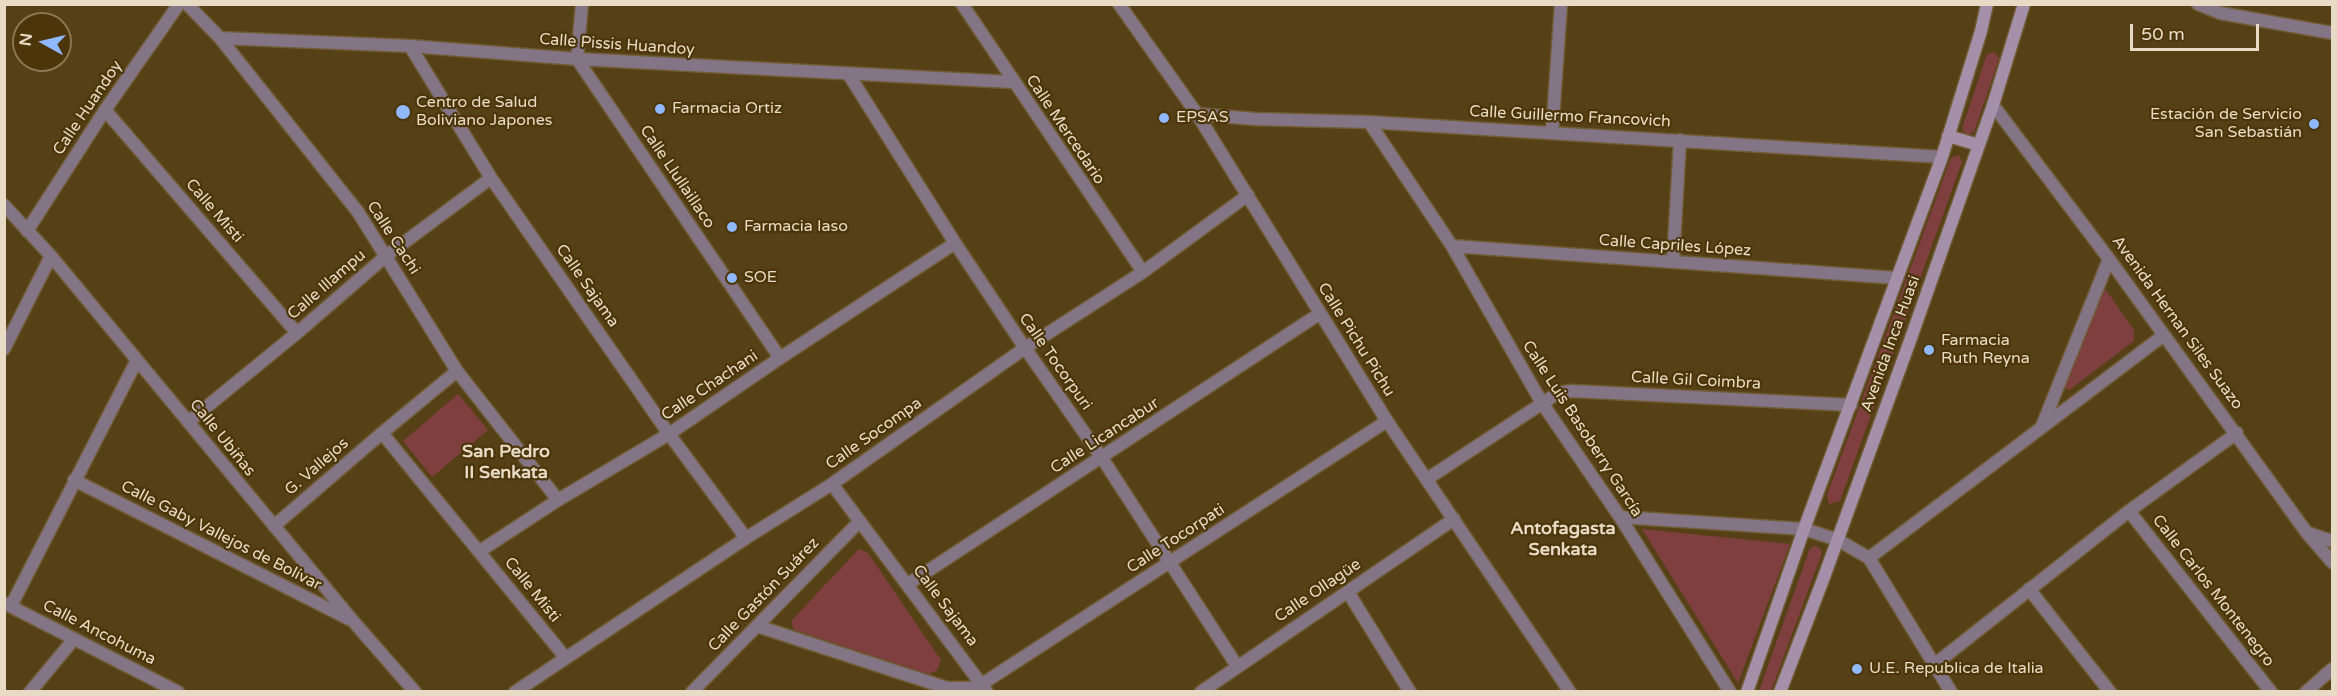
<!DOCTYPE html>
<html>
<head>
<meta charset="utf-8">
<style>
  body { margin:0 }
  #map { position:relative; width:2337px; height:696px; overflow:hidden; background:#564016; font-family:"Varela Round",sans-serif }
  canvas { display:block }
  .frame { position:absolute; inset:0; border:6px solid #e8dbc5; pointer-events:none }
  .north { position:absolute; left:12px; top:12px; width:60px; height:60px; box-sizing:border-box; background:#4b3509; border:2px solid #8a7754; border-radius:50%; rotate:278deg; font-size:16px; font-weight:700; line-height:24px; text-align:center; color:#e8dbc5 }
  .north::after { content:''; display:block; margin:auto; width:21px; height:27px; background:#90b8fd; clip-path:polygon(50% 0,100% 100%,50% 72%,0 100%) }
  .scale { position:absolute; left:2130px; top:24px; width:129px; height:27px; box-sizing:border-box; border:3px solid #e8dbc5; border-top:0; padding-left:8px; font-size:18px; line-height:21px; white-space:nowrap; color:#e8dbc5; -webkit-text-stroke:4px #4b3509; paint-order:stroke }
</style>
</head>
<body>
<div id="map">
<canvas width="2337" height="696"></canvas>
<div class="frame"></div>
<div class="north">N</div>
<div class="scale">50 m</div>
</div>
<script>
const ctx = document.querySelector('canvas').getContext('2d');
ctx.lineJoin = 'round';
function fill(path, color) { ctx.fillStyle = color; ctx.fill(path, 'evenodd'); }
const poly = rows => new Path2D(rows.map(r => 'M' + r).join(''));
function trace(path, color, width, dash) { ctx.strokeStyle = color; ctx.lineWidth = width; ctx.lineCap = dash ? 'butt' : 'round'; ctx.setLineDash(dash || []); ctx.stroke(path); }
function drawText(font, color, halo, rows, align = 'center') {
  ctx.font = font + ' "Varela Round",sans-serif'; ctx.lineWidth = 4.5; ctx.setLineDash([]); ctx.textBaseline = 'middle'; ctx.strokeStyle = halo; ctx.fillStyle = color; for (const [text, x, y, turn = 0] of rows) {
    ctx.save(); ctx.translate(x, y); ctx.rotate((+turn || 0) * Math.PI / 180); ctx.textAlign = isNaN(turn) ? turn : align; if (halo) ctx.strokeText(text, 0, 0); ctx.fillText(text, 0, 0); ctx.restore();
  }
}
fill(poly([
  [1995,52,1999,59,1974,132,1965,136,1962,128,1987,54],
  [1959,155,1962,162,1840,501,1829,504,1827,495,1951,158],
  [2106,290,2134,330,2134,341,2069,390,2064,387,2099,294],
  [458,394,488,430,432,477,403,441],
  [1642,529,1790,544,1738,683],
  [1816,546,1820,548,1822,553,1771,691,1759,691,1810,548],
  [859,549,868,553,941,660,937,670,929,674,794,630,791,621]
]), '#7f3f3f');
const street = poly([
  [187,4,220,38,358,212,457,371,558,500],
  [582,4,577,59,780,358],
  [962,4,1143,272],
  [1119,4,1197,114,1387,421,1570,692],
  [2198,4,2220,13,2332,33],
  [220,38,410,46,577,59,1012,82],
  [410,46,491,178,669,434,746,538],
  [849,75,955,243,1025,348,1102,458,1237,666],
  [1993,105,2109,259,2307,533,2332,562],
  [105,110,297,333],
  [1197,114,1255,119,1369,122,1942,157],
  [1369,122,1452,246,1542,403,1620,517,1730,692],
  [1552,133,1561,4],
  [4,205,51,256,353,621,415,692],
  [27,231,105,110,179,4],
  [1452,246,1897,278],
  [1673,262,1680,140],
  [4,349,51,256],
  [188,422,297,333,386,256,491,178],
  [2042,426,2109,259],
  [382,433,565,657],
  [1427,479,1558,393,1572,391,1851,405],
  [74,480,349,619],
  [832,484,987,692],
  [2129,511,2271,692],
  [1620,517,1804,529,1838,540,1869,558,1951,692],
  [274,526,382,433,457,371],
  [2308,533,2332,541],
  [480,551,558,500,669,434,780,358,955,243],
  [1869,558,2164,335],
  [908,584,1319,314],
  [2029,589,2110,692],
  [1348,592,1410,692],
  [6,604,178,692],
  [11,606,137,360],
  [757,626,947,688,970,688,982,684,1387,421],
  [1934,665,2129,511,2237,433],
  [30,692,74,639],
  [515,692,746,538,832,484,1025,348,1143,272,1248,195],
  [692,692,860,521],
  [1201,692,1454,519],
  [2306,692,2332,669]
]);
const secondary = poly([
  [1948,136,1979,145],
  [1747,692,1804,529,1942,157,1981,31,1987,4],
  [1780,692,1824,577,1911,338,1993,105,2024,4]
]);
trace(street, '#705c36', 15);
trace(secondary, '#705c36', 15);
trace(street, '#837585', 12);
trace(secondary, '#a590a9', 12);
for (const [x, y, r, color] of [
  [660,109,6,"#90b8fd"],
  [403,112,8,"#90b8fd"],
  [1164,118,6,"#90b8fd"],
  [2314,124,6,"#90b8fd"],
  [732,227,6,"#90b8fd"],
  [732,278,6,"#90b8fd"],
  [1929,350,6,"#90b8fd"],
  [1857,669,6,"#90b8fd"]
]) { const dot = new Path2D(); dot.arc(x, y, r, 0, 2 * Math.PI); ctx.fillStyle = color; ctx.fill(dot); trace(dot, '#4b3509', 2); }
drawText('16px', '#e8dbc5', '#4b3509', [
  ["Calle Pissis Huandoy",617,45,4],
  ["Calle Huandoy",88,108,-56],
  ["Calle Guillermo Francovich",1570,117,3],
  ["Calle Mercedario",1065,130,56],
  ["Calle Llullaillaco",677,177,56],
  ["Calle Misti",214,211,49],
  ["Calle Cachi",393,238,57],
  ["Calle Capriles López",1675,246,4],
  ["Calle Illampu",327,285,-41],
  ["Calle Sajama",587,286,55],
  ["Avenida Hernan Siles Suazo",2177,323,54],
  ["Calle Pichu Pichu",1356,340,58],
  ["Avenida Inca Huasi",1891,344,-70],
  ["Calle Tocorpuri",1055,362,55],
  ["Calle Gil Coimbra",1696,381,3],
  ["Calle Chachani",710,386,-34],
  ["Calle Luis Basoberry García",1582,429,57],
  ["Calle Socompa",874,434,-35],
  ["Calle Licancabur",1105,436,-33],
  ["Calle Ubiñas",222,438,51],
  ["G. Vallejos",317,467,-41],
  ["Calle Gaby Vallejos de Bolívar",221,536,27],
  ["Calle Tocorpati",1176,539,-33],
  ["Calle Misti",532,590,51],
  ["Calle Ollagüe",1318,591,-34],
  ["Calle Carlos Montenegro",2213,591,52],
  ["Calle Gastón Suárez",764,595,-46],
  ["Calle Sajama",945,606,53],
  ["Calle Ancohuma",99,633,27]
]);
drawText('16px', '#e8dbc5', '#4b3509', [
  ["Centro de Salud",416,103],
  ["Boliviano Japones",416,121],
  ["Farmacia Ortiz",672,109],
  ["Estación de Servicio",2302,115,"right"],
  ["San Sebastián",2302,133,"right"],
  ["EPSAS",1176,118],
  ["Farmacia Iaso",744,227],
  ["SOE",744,278],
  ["Farmacia",1941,341],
  ["Ruth Reyna",1941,359],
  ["U.E. Republica de Italia",1869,669]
], 'left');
drawText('bold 18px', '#e8dbc5', '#4b3509', [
  ["San Pedro",506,452],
  ["II Senkata",506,473],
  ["Antofagasta",1563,529],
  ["Senkata",1563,550]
]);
</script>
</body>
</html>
